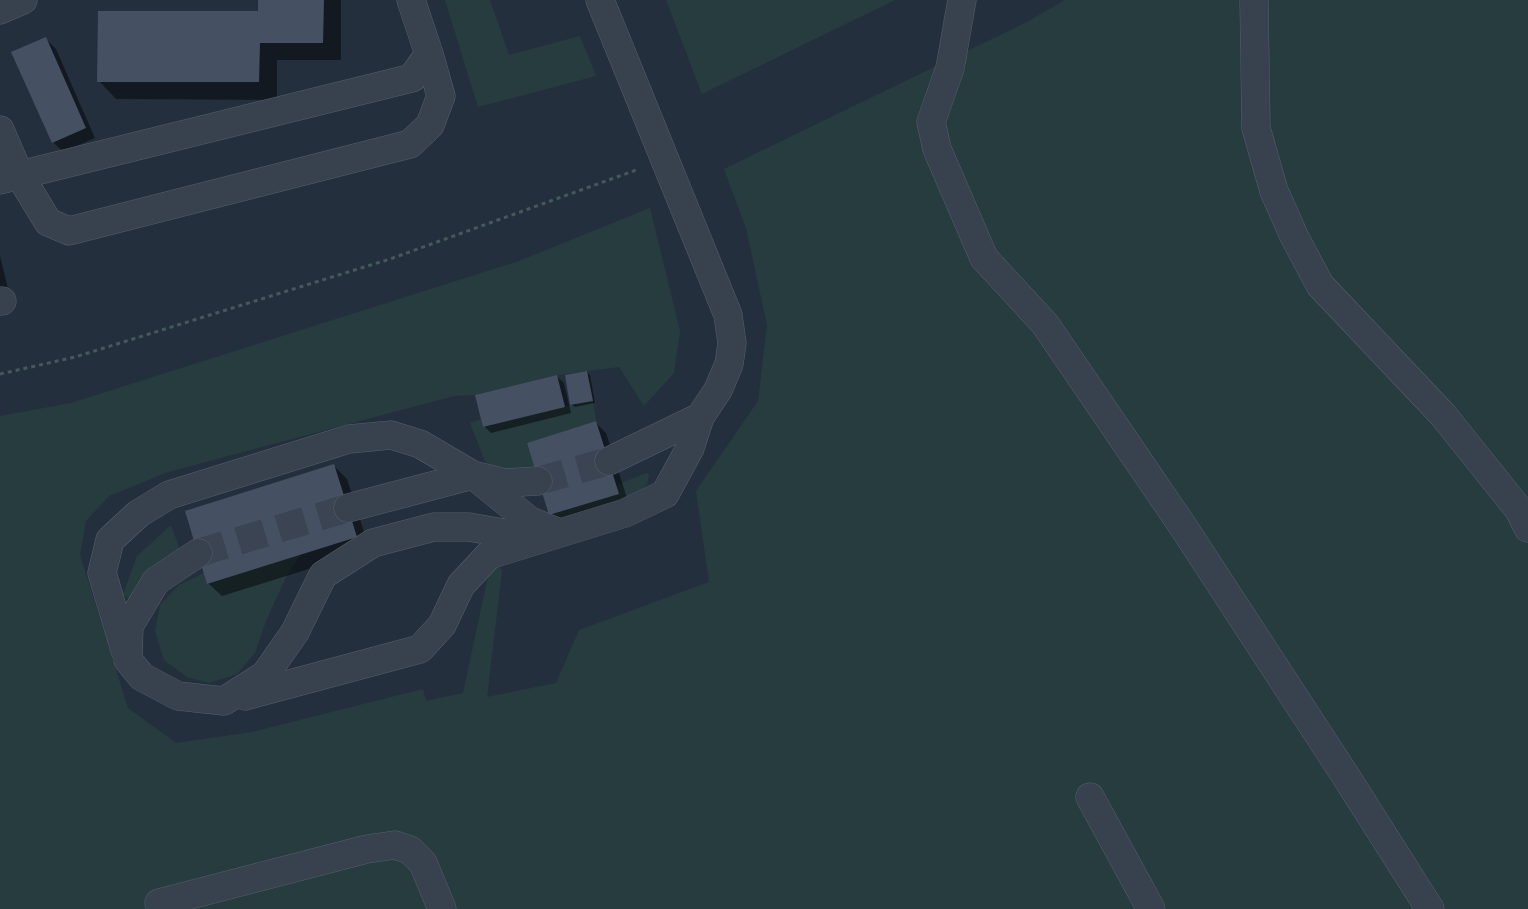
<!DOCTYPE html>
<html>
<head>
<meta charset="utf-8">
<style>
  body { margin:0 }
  canvas { display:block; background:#242f3e }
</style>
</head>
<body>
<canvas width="1528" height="909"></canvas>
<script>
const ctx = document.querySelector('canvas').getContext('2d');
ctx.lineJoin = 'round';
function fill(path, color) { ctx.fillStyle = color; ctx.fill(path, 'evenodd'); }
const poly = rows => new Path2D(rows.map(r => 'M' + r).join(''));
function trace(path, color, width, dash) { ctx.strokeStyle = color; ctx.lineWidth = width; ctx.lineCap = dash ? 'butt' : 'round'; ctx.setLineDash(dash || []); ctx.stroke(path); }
fill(poly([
  [445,0,490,0,509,55,580,36,596,76,478,107],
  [666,0,895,0,702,94],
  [1065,0,1528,0,1528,909,0,909,0,416,71,403,519,261,650,208,680,331,674,373,644,406,619,367,557,375,475,395,454,396,168,472,109,496,86,521,80,555,128,708,176,743,252,732,423,689,426,701,463,693,490,567,499,565,502,571,487,697,556,683,579,630,709,582,696,491,758,401,767,325,746,228,724,169,1027,22],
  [593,401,596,421,527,443,536,472,498,474,485,461,470,423,481,419,483,427,570,405],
  [647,473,649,475,647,485,625,502,555,523,549,515,619,494,616,485],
  [171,525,180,550,130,600,123,594,137,556],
  [301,554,286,577,266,621,255,653,237,674,209,683,187,677,164,660,155,631,160,605,179,585,204,573]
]), '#263c3f');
fill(poly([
  [259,0,341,0,341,60,277,60,277,100,116,99,99,81,259,12],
  [45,38,56,49,95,138,63,152,53,142],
  [0,256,11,301,0,304],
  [587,372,590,375,595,403,575,407,571,404],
  [557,377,564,383,571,413,491,433,484,426],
  [596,423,606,433,629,504,561,525,550,515],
  [334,466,347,479,370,550,222,596,208,583]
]), '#0007');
fill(poly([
  [258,0,324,0,323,43,260,43,259,82,97,82,98,11,258,11],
  [46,37,86,128,52,143,11,52],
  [587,371,593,401,570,405,565,375],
  [557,375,565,407,483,427,475,395],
  [596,421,619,494,549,515,527,443],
  [334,464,357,537,207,584,185,511]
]), '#455162');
trace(poly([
  [538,481,609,461],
  [198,553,348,508]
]), '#3a4453', 28, [28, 14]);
const minor = poly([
  [600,0,728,315,732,343,729,364,718,390,700,417,609,461],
  [962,0,950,68,931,122,937,149,984,258,1045,324,1184,528,1345,775,1430,909],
  [1254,0,1256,128,1274,191,1294,236,1320,285,1443,415,1519,510,1528,528],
  [0,10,23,0],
  [0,130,19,174,48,222,69,231,410,144,430,125,441,96,429,54],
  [0,180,412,78,429,54,411,0],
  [0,301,2,301],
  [348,508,473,475,530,521,557,532],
  [198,553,156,581,129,626,128,660,142,677,178,696,224,701,265,675,295,632,323,575,373,543,434,527,469,527,514,535,560,533],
  [125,650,102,573,110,540,138,514,169,495,349,439,391,435,420,444,473,475,505,483,538,481],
  [245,696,420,649,442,625,461,585,489,555,625,513,665,494,690,448,700,417],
  [1090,797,1151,909],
  [161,909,159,903,367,849,395,845,410,850,423,863,442,909]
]);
trace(minor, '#565f6c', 29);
trace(poly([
  [0,374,75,357,390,259,639,169]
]), '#44595c', 3, [4, 4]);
trace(minor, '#38414e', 28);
</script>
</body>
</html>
